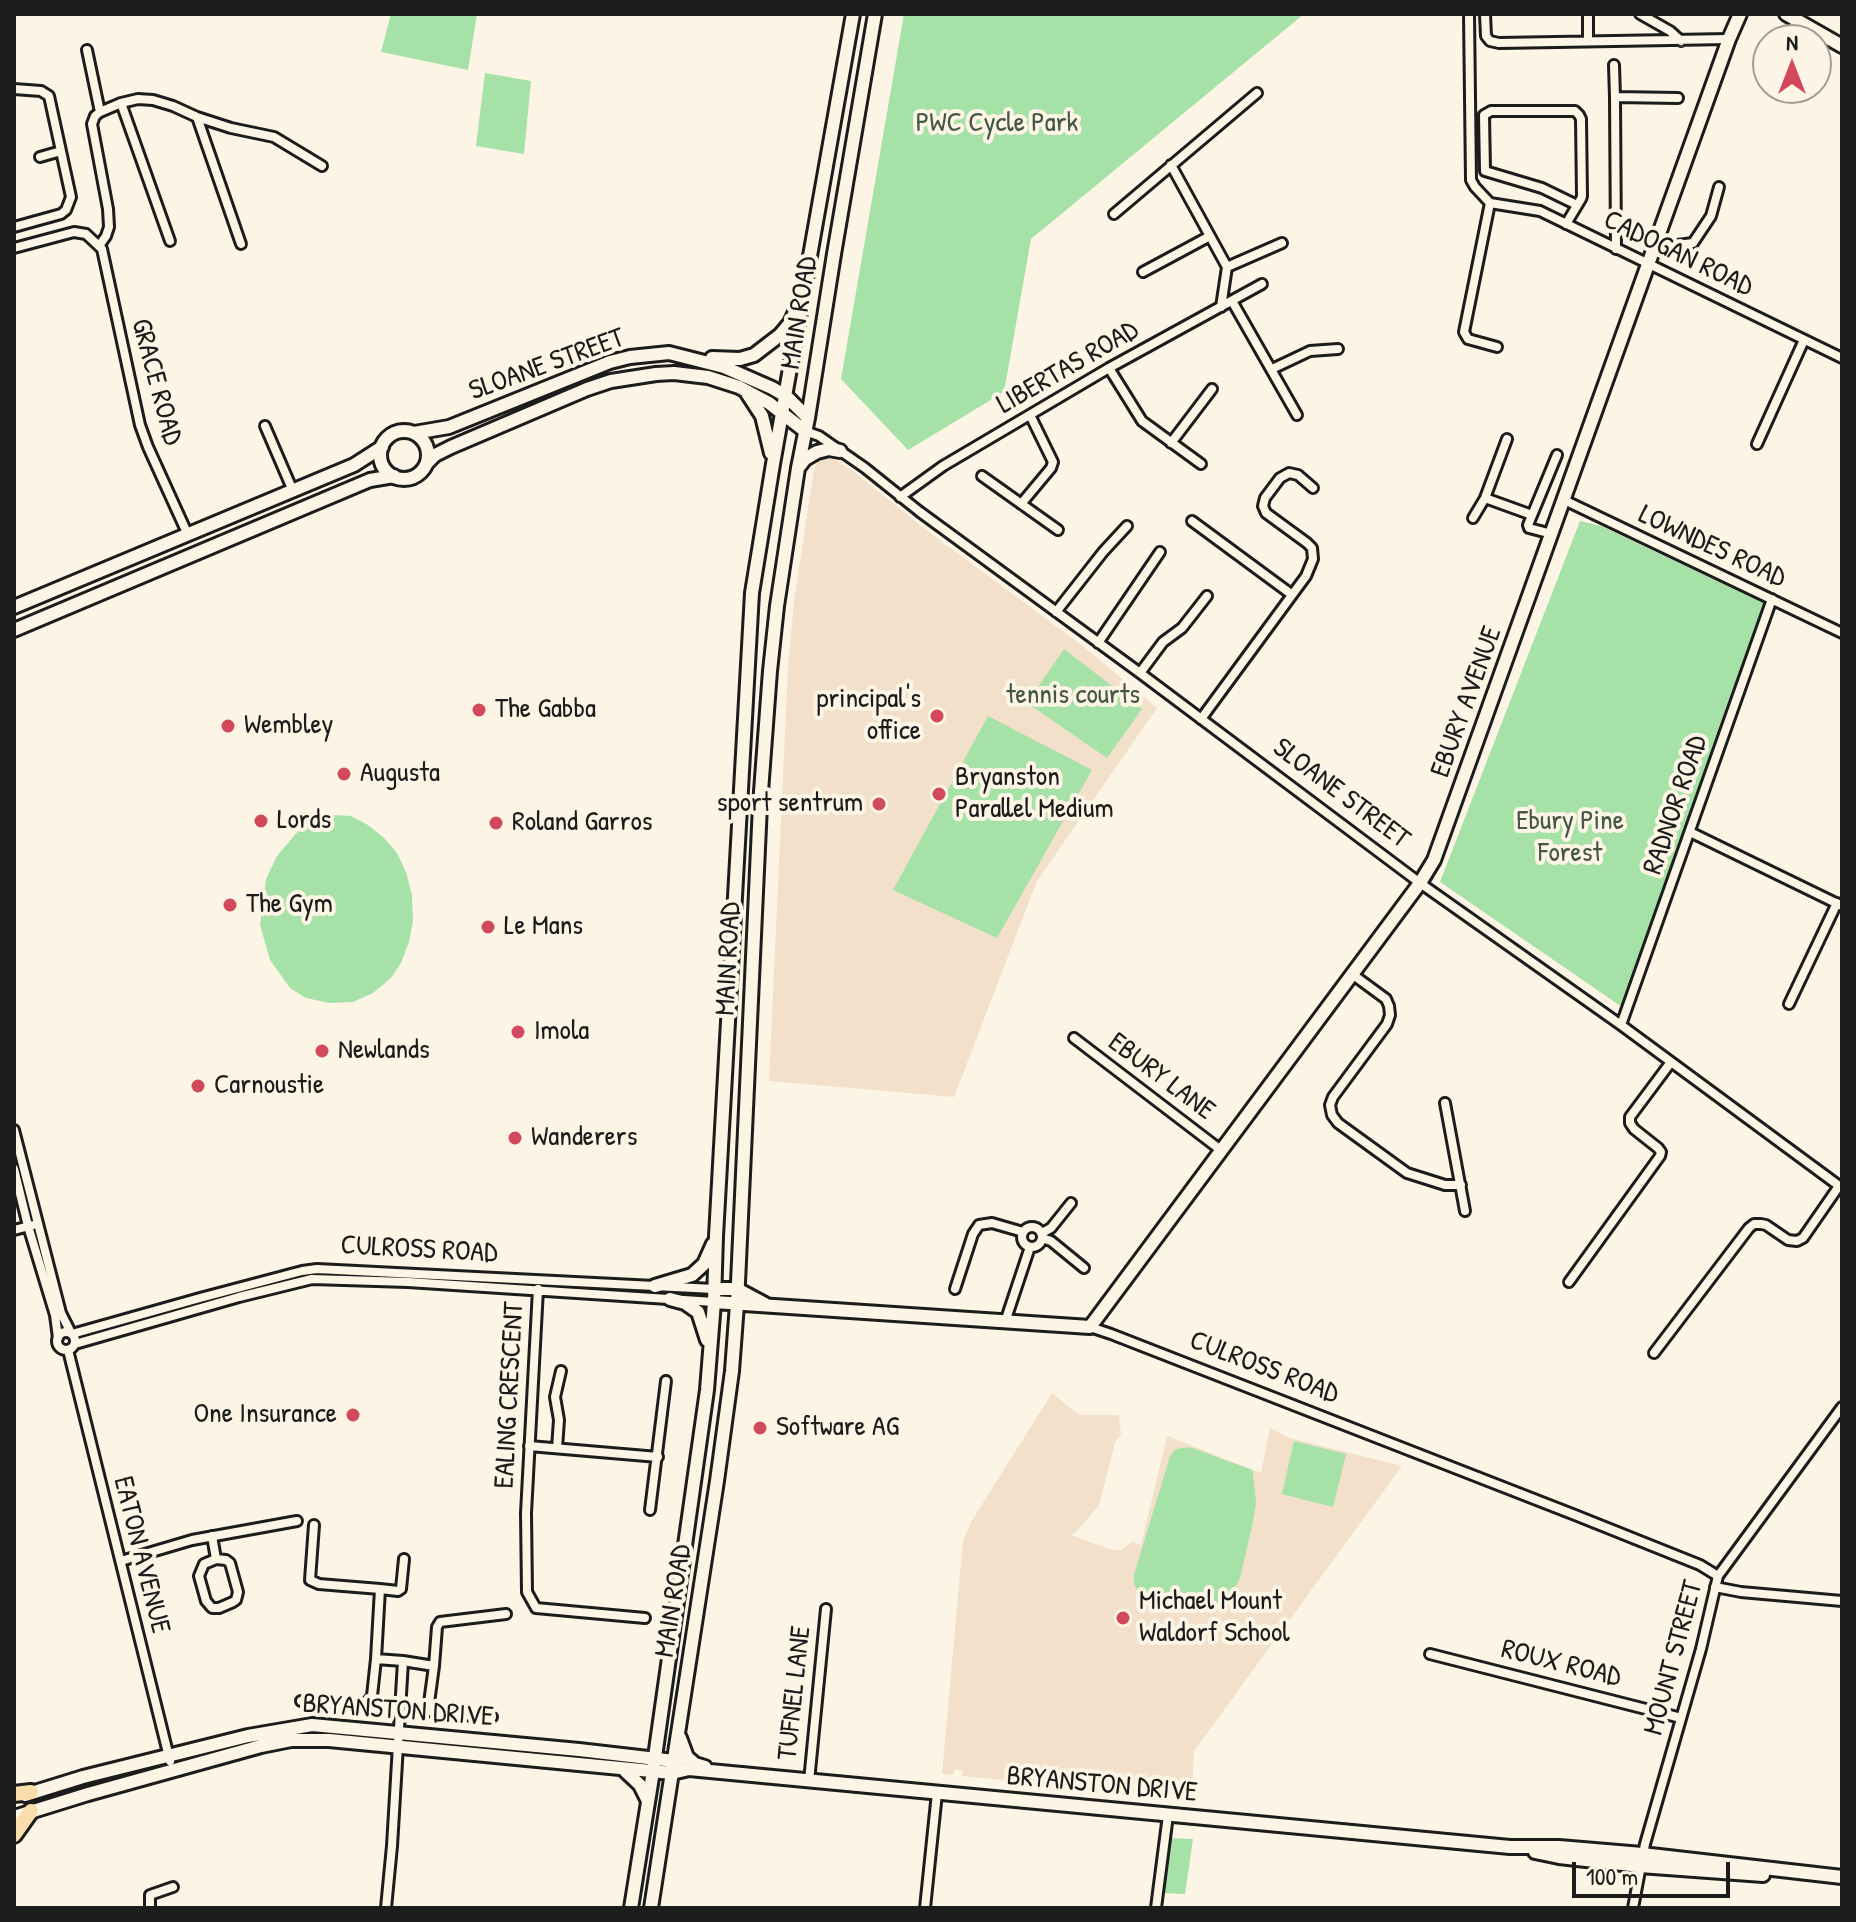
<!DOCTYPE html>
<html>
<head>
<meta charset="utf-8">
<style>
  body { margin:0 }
  #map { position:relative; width:1856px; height:1922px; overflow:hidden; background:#fcf5e5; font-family:"Patrick Hand",sans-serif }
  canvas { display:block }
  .frame { position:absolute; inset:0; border:16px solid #1c1c1c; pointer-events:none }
  .north { position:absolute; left:1752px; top:24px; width:80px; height:80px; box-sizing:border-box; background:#fcf5e5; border:2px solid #a29e95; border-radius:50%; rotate:0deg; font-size:22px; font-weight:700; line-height:32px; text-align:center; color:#1c1c1c }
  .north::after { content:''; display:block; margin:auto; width:28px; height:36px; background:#d1495b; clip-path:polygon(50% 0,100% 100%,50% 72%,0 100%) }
  .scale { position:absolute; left:1572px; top:1862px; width:158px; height:36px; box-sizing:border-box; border:4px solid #1c1c1c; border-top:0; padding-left:10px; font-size:24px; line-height:28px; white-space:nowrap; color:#1c1c1c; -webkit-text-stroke:6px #fcf5e5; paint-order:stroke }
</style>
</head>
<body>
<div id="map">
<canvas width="1856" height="1922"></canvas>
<div class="frame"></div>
<div class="north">N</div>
<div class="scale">100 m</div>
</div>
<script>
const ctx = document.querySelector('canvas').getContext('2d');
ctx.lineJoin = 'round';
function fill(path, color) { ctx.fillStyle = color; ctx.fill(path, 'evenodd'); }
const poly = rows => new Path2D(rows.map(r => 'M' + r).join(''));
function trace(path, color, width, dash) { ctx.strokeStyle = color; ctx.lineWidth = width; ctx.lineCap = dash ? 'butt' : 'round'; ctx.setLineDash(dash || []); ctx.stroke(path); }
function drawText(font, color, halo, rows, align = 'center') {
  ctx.font = font + ' "Patrick Hand",sans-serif'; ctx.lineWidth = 8; ctx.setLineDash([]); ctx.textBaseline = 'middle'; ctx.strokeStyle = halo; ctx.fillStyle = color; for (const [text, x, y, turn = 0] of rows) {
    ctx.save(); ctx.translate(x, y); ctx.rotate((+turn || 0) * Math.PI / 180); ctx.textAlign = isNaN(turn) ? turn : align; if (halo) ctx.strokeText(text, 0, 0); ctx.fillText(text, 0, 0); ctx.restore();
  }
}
fill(poly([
  [830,453,830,456,853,471,926,530,1083,646,1157,708,1037,881,954,1097,769,1081,788,667,794,601,814,469,820,458],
  [1052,1393,1079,1415,1119,1415,1121,1435,1116,1440,1099,1505,1079,1529,1071,1535,1112,1550,1121,1550,1132,1542,1141,1545,1167,1436,1261,1473,1270,1428,1290,1438,1402,1466,1194,1751,1192,1787,1189,1789,1179,1790,1170,1795,962,1776,963,1771,955,1769,953,1775,942,1774,963,1540,971,1522]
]), '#f2e0cb');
fill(poly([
  [391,14,477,14,468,70,381,52],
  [904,14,1304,14,1031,239,1004,392,908,450,841,379],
  [485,73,531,81,524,154,476,146],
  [1580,521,1601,526,1772,607,1683,830,1622,1007,1440,882],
  [1064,649,1142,709,1107,758,1027,703],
  [988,716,1092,770,997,938,893,890],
  [334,815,351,816,368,825,384,838,397,853,406,872,412,895,413,921,409,942,401,963,391,978,373,993,353,1002,329,1003,306,998,290,988,270,960,260,925,266,879,277,856,300,829,319,819],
  [1294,1441,1346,1454,1333,1507,1282,1494],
  [1190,1447,1252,1470,1253,1473,1256,1503,1253,1522,1240,1578,1232,1593,1221,1604,1207,1608,1187,1605,1163,1597,1148,1596,1138,1591,1134,1584,1134,1575,1170,1456,1176,1449],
  [1168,1838,1193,1839,1185,1894,1161,1893]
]), '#a6e1a7');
const street = poly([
  [1469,14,1471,180,1475,187,1490,203],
  [1485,14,1486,36,1490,41,1499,43,1729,39],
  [1640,14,1670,31,1681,41],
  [1588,41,1588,15],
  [87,50,100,112],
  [1614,65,1615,97],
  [14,89,41,91,49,96,71,197,66,210,61,214,14,227],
  [121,103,170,241],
  [197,117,241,244],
  [40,157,61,151],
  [1171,165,1227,267,1221,307],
  [1490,203,1540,211,1842,358],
  [1490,203,1464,332,1468,339,1497,347],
  [1114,214,1257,93],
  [1566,224,1581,199,1582,196,1581,119,1579,115,1575,111,1491,111,1484,115,1485,171,1542,188,1577,205],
  [99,246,106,236,109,227,108,209,92,124,95,116,100,112,121,103,138,99,153,100,173,106,197,117,231,128,274,137,322,166],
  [14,248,74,232,86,234,102,249,140,425,148,447,188,535],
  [1654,248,1693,243,1711,216,1719,187],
  [1616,249,1615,97,1678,98],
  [1227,267,1282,243],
  [1143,272,1210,236],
  [1232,301,1297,415],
  [1109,368,1142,421,1201,464],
  [1272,369,1310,351,1338,349],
  [265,426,293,491],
  [805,431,819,436,865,468,920,512,1140,673,1420,883,1621,1025,1842,1188],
  [1171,443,1212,389],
  [1757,444,1804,340],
  [982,476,1058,530],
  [900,497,943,466,1109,368,1262,284],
  [1485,498,1532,515],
  [1564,500,1842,633],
  [1021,504,1051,468,1053,462,1030,415],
  [1473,518,1485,498,1507,439],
  [1192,521,1291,594],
  [1552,534,1529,528,1528,525,1557,455],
  [1056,612,1103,552,1127,526],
  [1098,643,1160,552],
  [1140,673,1163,642,1182,628,1207,596],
  [1201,719,1306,576,1313,559,1312,548,1307,543,1266,513,1263,506,1265,498,1280,478,1289,473,1298,475,1313,488],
  [1690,832,1842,906],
  [1352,974,1386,999,1389,1006,1390,1015,1387,1024,1333,1097,1330,1105,1332,1115,1338,1123,1407,1173,1445,1185,1461,1185],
  [1789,1004,1837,903],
  [1621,1025,1772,599],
  [1074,1038,1222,1151],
  [1445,1103,1465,1211],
  [14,1130,61,1313,71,1333],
  [14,1169,28,1226,55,1315,58,1338],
  '1022 1237a10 10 0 1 1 20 0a10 10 0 1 1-20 0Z',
  [14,1230,33,1225],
  [1042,1233,1051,1228,1071,1203],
  [1042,1238,1051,1241,1084,1268],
  [1569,1282,1660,1156,1661,1152,1658,1148,1634,1129,1630,1123,1630,1117,1671,1062],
  [538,1289,526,1513,527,1592,536,1608,645,1618],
  [955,1289,973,1234,979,1225,992,1223,1023,1232],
  [1005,1322,1030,1247],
  [1090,1327,1111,1334,1575,1515,1700,1565,1718,1576],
  '57 1341a9 9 0 1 1 18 0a9 9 0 1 1-18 0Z',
  [72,1334,200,1298,302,1271,317,1269,714,1289],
  [75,1344,239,1297,312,1279,408,1282,714,1302],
  [68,1350,170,1761],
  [1654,1353,1749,1228,1754,1224,1761,1224,1766,1225,1788,1240,1797,1241,1803,1238,1839,1186],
  [529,1446,658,1457],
  [557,1448,559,1420,555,1397,561,1371],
  [650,1510,666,1381],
  [314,1525,310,1580,319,1584,380,1589,376,1659,403,1661,392,1846,386,1908],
  [212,1536,216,1559],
  [216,1559,226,1560,230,1563,238,1592,236,1600,233,1602,219,1608,212,1608,206,1601,199,1576,204,1564,216,1559],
  [121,1561,192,1540,297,1521],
  [1715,1587,1741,1592,1842,1601],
  [380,1589,398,1591,401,1589,404,1559],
  [1430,1654,1681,1718],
  [403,1661,434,1666,437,1627,440,1622,506,1614],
  [434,1666,429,1703,430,1711,436,1713,492,1717],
  [301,1701,357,1707,365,1705,372,1696,376,1659],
  [809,1781,826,1609],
  [150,1908,150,1895,173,1887],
  [925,1908,937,1793],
  [1156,1908,1168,1815],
  [1633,1908,1645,1844,1701,1649,1718,1576,1842,1407]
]);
const secondary = poly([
  [1786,14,1842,46],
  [712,358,740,359,754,355,780,335,790,323,796,310],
  [747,393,762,416,771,453],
  '380 455a24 24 0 1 1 48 0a24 24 0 1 1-48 0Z',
  [414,433,449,427,610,362,630,357,669,353,724,367,772,388,786,396,808,418],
  [427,463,435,455,451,447,587,389,611,381,656,374,674,373,708,377,739,387,769,403,805,431],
  [798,468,805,459,817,452,829,449,840,451],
  [14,607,354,465,382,447],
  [14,630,370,480,394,476],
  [655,1286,692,1275,704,1264,713,1244],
  [714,1289,737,1289,765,1304],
  [670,1299,685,1303,698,1312,707,1340],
  [714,1302,1090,1327,1420,883,1434,860,1729,39,1740,14],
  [680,1738,687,1757,695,1764,705,1767],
  [623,1769,640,1785,648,1801],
  [25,1795,83,1777,248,1736,312,1725,579,1750,674,1761,679,1763],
  [14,1817,88,1794,261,1746,291,1740,329,1740,672,1773,689,1769,1510,1847,1559,1847,1642,1854,1842,1877],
  [1535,1852,1559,1857,1640,1866,1763,1875],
  [631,1908,653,1771,707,1390,714,1302,716,1236,752,593,773,464,853,14],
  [651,1908,717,1481,732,1371,737,1304,760,805,770,671,777,606,798,468,808,418,834,254,875,14]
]);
const primary = poly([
  [14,1794,31,1792],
  [14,1835,31,1811]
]);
trace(street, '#1c1c1c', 14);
trace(secondary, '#1c1c1c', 18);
trace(primary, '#1c1c1c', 20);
trace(street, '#fcf5e5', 8);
trace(secondary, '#fcf5e5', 12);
trace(primary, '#f9deab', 14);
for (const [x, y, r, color] of [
  [479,710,8,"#d1495b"],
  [937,716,8,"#d1495b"],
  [228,726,8,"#d1495b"],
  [344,774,8,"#d1495b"],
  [939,794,8,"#d1495b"],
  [879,804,8,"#d1495b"],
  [261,821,8,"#d1495b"],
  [496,823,8,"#d1495b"],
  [230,905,8,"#d1495b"],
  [488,927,8,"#d1495b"],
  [518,1032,8,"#d1495b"],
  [322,1051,8,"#d1495b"],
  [198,1086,8,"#d1495b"],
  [515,1138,8,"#d1495b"],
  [353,1415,8,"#d1495b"],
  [760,1428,8,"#d1495b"],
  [1123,1618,8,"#d1495b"]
]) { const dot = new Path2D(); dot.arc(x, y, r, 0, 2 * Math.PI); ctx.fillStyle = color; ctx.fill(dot); trace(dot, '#fcf5e5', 3); }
drawText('28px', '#455746', '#fcf5e5', [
  ["PWC Cycle Park",997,124],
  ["tennis courts",1073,696],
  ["Ebury Pine",1570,822],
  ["Forest",1570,854]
]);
drawText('28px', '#1c1c1c', '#fcf5e5', [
  ["CADOGAN ROAD",1678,254,26],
  ["MAIN ROAD",800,313,-81],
  ["SLOANE STREET",547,365,-20],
  ["LIBERTAS ROAD",1068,368,-30],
  ["GRACE ROAD",156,382,75],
  ["LOWNDES ROAD",1712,547,25],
  ["EBURY AVENUE",1467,702,-70],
  ["SLOANE STREET",1341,794,37],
  ["RADNOR ROAD",1676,805,-71],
  ["MAIN ROAD",729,959,-87],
  ["EBURY LANE",1161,1077,37],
  ["CULROSS ROAD",419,1250,3],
  ["CULROSS ROAD",1264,1368,21],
  ["EALING CRESCENT",510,1395,-87],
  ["EATON AVENUE",141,1555,76],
  ["MAIN ROAD",674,1601,-81],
  ["MOUNT STREET",1674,1658,-75],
  ["ROUX ROAD",1561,1664,14],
  ["TUFNEL LANE",795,1693,-84],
  ["BRYANSTON DRIVE",398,1711,4],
  ["BRYANSTON DRIVE",1102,1785,5]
]);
drawText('28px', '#1c1c1c', '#fcf5e5', [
  ["principal's",921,700,"right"],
  ["office",921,732,"right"],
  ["The Gabba",495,710],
  ["Wembley",244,726],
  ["Augusta",360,774],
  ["Bryanston",955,778],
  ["Parallel Medium",955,810],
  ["sport sentrum",863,804,"right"],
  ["Lords",277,821],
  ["Roland Garros",512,823],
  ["The Gym",246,905],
  ["Le Mans",504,927],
  ["Imola",534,1032],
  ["Newlands",338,1051],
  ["Carnoustie",214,1086],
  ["Wanderers",531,1138],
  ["One Insurance",337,1415,"right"],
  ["Software AG",776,1428],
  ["Michael Mount",1139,1602],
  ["Waldorf School",1139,1634]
], 'left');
</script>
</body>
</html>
